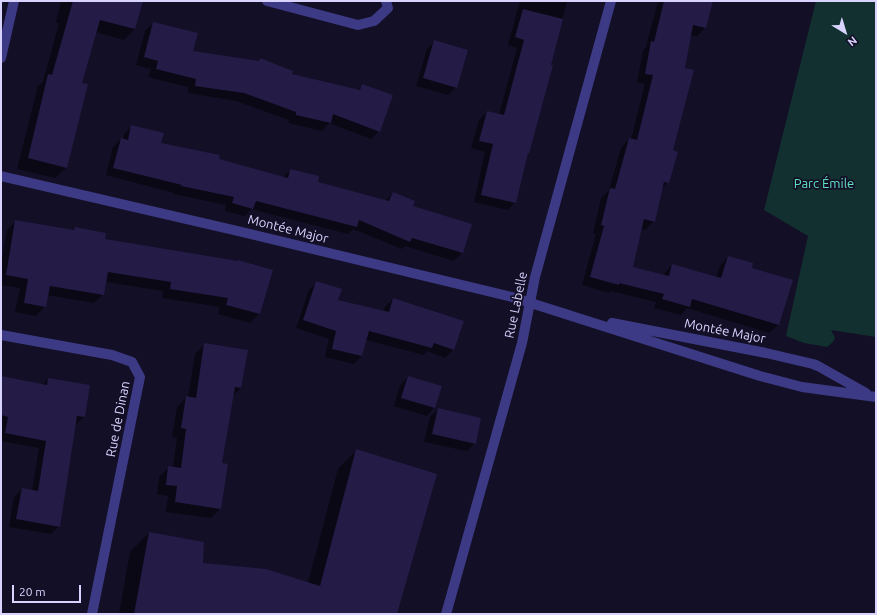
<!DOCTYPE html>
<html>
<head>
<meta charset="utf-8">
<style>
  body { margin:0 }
  #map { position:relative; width:877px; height:615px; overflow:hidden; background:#130f26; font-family:Ubuntu,sans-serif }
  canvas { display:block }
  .frame { position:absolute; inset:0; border:2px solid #d9d4ff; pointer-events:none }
  .north { position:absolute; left:825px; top:12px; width:40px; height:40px; -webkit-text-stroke:3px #130f26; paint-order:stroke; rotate:142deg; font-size:11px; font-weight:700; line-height:16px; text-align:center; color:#d9d4ff }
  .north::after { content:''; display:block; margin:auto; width:14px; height:18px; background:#d9d4ff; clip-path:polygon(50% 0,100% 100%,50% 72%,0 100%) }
  .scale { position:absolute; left:12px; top:585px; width:69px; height:18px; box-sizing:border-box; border:2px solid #d9d4ff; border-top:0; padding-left:5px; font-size:12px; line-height:14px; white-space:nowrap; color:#d9d4ff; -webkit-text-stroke:3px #130f26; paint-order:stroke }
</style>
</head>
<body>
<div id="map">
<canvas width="877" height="615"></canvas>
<div class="frame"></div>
<div class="north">N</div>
<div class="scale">20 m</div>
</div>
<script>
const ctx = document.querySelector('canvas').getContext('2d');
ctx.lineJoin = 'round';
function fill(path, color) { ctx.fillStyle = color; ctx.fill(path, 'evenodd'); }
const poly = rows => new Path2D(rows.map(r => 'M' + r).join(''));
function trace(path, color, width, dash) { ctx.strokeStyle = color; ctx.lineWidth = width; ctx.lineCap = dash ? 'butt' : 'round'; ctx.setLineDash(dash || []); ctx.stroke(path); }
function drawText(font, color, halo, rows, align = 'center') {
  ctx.font = font + ' Ubuntu,sans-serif'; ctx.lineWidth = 3.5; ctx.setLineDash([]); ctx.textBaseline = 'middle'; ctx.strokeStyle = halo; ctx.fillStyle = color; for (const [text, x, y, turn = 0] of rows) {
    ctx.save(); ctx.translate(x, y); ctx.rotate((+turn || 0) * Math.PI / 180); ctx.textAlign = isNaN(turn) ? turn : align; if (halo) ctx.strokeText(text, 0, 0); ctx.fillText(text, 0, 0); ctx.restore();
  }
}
fill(poly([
  [816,1,876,1,876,337,831,330,835,338,833,342,827,347,804,343,786,336,808,236,764,210]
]), '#12302f');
fill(poly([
  [61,1,142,1,135,29,124,40,96,32,80,83,66,168,55,178,17,169,38,86,43,82,59,23,56,22],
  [520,1,567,1,550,66,528,153,526,155,515,202,508,210,474,202,485,152,471,148,479,120,487,112,499,115,517,48,508,45],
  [658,1,712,1,705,28,697,36,690,35,668,182,661,189,654,221,645,230,641,229,631,268,663,275,672,265,716,277,720,266,728,257,750,268,778,325,769,333,687,308,681,315,654,308,656,302,611,291,609,293,582,285,596,234,593,233,601,198,609,190,621,148,629,139,631,140,645,84,637,82,643,51,646,47],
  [153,23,192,52,258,62,260,59,291,75,358,90,363,85,379,131,371,139,329,123,322,131,288,123,289,120,236,101,188,93,188,87,148,77,151,69,136,65,145,31],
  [435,41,456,87,448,95,416,86,427,49],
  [132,126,160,144,282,178,290,170,316,183,385,201,393,193,411,206,471,224,462,253,454,261,405,246,402,249,353,229,348,234,251,209,245,216,225,211,226,205,174,194,174,193,106,175,113,147,121,139,123,139,124,134],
  [16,221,73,230,75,228,104,240,238,262,259,314,250,323,218,314,220,307,162,298,163,291,106,282,103,294,94,303,47,295,45,306,36,316,15,312,20,288,1,285,1,264,7,230],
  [317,282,337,301,384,311,385,307,393,299,463,321,453,350,445,358,427,351,424,355,366,340,362,356,354,364,325,357,329,339,296,328,309,290],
  [205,344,241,388,232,396,221,464,220,509,211,518,166,512,168,496,157,494,159,477,169,467,173,468,177,438,172,437,177,407,187,397,188,397,195,354],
  [1,377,42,385,48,379,89,385,84,417,75,425,59,526,51,534,9,527,14,497,22,489,32,491,39,448,1,441],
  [408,377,434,408,427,416,394,406,400,385],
  [438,409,475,443,467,451,424,442,430,417],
  [357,450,396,614,119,614,130,552,149,533,203,543,202,564,308,583,338,469]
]), '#0007');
fill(poly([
  [73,1,143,1,135,29,100,20,82,83,88,84,67,168,28,158,48,74,52,75],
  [664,1,713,1,706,28,693,25,685,68,694,70,673,150,678,152,669,183,664,182,655,222,644,219,633,267,669,276,672,264,721,278,728,256,753,263,752,268,793,280,779,325,692,299,690,307,662,299,664,294,619,283,619,285,590,277,604,226,601,225,610,188,615,189,629,138,637,140,653,75,645,74,651,41,654,42],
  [523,9,563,19,551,65,553,65,529,154,528,153,516,203,481,195,493,144,479,141,487,111,504,115,524,40,515,37],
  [153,22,198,33,193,51,259,61,260,58,293,71,292,74,360,90,362,84,393,95,380,132,333,114,331,123,296,115,296,112,244,93,195,86,196,79,156,69,158,61,144,57],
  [434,40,468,50,457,88,423,78],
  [131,125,164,133,161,143,220,155,219,159,288,178,290,169,319,176,318,182,389,201,393,192,415,201,413,206,472,224,463,253,412,238,410,242,359,220,357,227,256,201,253,209,232,203,234,197,181,186,182,185,113,168,121,138,128,140],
  [15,220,74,230,75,227,106,233,105,239,238,261,238,260,273,270,260,314,226,305,228,298,170,289,171,282,108,272,104,295,50,286,46,307,24,303,28,279,6,275],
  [316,281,342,289,338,300,389,312,393,298,464,321,454,350,434,343,432,348,369,331,362,356,332,349,336,331,303,320],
  [204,343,248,350,241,388,235,387,222,463,228,464,221,509,175,502,177,486,166,485,168,466,181,468,186,429,181,428,186,396,196,398],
  [1,376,47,385,48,378,90,385,85,417,77,416,60,527,16,519,22,488,38,491,46,441,5,433,8,417,1,415],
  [408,376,442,386,435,408,401,398],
  [438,408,481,418,476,444,432,434],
  [356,449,437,474,397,614,134,614,149,532,204,542,203,563,266,569,320,586]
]), '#241b47');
trace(poly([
  [267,1,358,25,374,21,388,8,386,1],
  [1,58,14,1],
  [1,176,242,232,512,297,760,376,802,387,876,397],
  [612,323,766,353,813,364,818,366,866,393],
  [1,335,112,355,132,362,140,377,92,614],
  [446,614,522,343,535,277,611,1]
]), '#3d3a85', 10);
drawText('13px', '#5fe0c0', '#130f26', [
  ["Parc Émile",824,184]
]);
drawText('13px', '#d9d4ff', '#130f26', [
  ["Montée Major",288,229,14],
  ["Rue Labelle",516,305,-78],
  ["Montée Major",725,331,11],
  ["Rue de Dinan",118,419,-79]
]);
</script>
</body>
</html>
